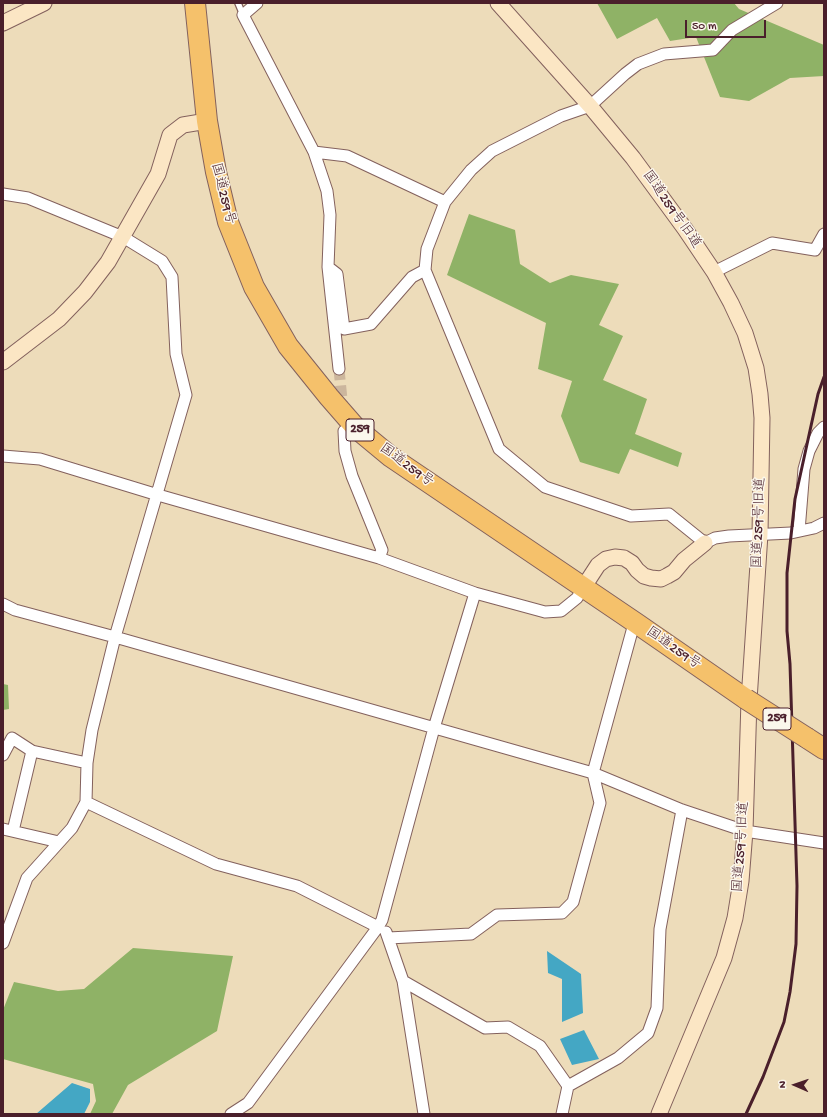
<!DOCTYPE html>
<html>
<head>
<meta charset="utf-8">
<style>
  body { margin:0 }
  #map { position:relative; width:827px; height:1117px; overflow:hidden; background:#eddcba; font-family:"Gochi Hand",sans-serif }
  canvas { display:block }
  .frame { position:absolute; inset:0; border:4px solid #4a1f2b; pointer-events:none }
  .north { position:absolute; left:775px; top:1065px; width:40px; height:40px; -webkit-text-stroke:3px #fbf7ec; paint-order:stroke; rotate:272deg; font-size:11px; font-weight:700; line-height:16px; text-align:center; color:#4a1f2b }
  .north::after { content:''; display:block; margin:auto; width:14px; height:18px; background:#4a1f2b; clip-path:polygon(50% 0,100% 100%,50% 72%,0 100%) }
  .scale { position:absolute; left:685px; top:20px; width:81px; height:18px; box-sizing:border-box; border:2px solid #4a1f2b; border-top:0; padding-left:5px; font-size:12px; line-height:14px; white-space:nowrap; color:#4a1f2b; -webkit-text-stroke:3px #fbf7ec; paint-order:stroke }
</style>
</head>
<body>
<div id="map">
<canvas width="827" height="1117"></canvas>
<div class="frame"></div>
<div class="north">N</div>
<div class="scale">50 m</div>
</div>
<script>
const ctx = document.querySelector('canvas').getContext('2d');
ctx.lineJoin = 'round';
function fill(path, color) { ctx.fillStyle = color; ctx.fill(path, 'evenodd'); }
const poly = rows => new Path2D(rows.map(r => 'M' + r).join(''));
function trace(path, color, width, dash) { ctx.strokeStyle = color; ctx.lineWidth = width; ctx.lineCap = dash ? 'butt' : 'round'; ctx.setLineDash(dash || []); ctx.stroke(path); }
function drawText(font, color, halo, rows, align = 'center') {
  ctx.font = font + ' "Gochi Hand","Klee One",sans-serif'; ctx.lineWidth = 3; ctx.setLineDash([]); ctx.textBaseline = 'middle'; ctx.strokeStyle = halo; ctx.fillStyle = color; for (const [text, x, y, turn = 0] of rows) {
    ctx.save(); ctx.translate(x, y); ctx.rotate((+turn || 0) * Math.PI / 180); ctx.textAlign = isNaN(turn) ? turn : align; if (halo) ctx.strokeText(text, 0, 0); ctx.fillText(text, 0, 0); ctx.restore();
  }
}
fill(poly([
  [597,3,734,3,739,9,824,45,824,76,790,78,749,101,720,97,696,37,670,41,657,18,617,39],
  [469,214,515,230,520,264,550,283,571,275,619,284,599,325,623,336,603,380,647,399,635,434,682,453,678,467,630,449,619,474,580,462,561,416,572,381,538,369,546,323,447,275],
  [3,684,8,685,9,709,3,710],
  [133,948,233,956,217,1031,128,1085,112,1114,90,1114,96,1101,93,1084,3,1059,3,1010,14,982,58,991,84,989]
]), '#8fb266');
fill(poly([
  [547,951,581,974,583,1013,562,1022,562,979,548,973],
  [584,1030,599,1059,572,1065,560,1039],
  [72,1083,90,1089,90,1102,84,1114,36,1114]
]), '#44a7c4');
trace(poly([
  [339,369,343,410]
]), '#ccb69d', 11, [11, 5.5]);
const lane = poly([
  [238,3,243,15]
]);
const street = poly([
  [257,3,243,15,314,152,327,191,330,215,328,267,339,369],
  [777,3,732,30,713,50,664,54,638,64,625,74,590,106,561,116,492,151,471,170,445,202,427,249,425,270,499,449,545,487,631,516,669,514,705,543,715,538,729,536,791,533,814,528,824,523],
  [314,152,347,156,445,202],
  [3,194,28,198,123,237,162,261,172,277,176,354,186,395,115,637,92,730,87,763,86,802,72,828,27,878,3,943],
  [328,267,337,274,344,329,371,324,412,277,425,270],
  [714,272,772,243,815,250,824,234],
  [344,431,345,451,352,476,382,550,379,558],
  [3,456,40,459,158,495,379,558,475,593,545,612,561,611,577,598,583,588],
  [799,531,804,469,809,451,818,433,824,427],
  [3,604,15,610,115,637,593,773,682,810,745,831,824,843],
  [3,755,12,738,32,751,87,763],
  [86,802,216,864,297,886,378,927],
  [3,829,59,842],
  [13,831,32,751],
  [386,932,403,981,424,1114],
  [388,938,471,934,497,915,562,913,573,902,600,803,593,773,632,631,636,623],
  [403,981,485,1028,508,1027,540,1046,568,1086,562,1114],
  [568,1086,618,1058,648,1033,657,1008,660,929,682,810],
  [231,1114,248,1103,378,927,382,920,434,728,475,593]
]);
const secondary = poly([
  [498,3,590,106,633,158,685,229,714,272,731,303,745,333,756,368,760,394,762,418,760,534,749,700,745,831,741,881,735,918,724,958,659,1114],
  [3,23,44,3],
  [3,362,59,319,85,292,108,262,158,174,170,135,183,125,207,121],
  [583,588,598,565,606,559,615,557,624,558,632,563,637,570,644,576,651,578,661,579,667,576,674,572,684,560,705,543]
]);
const highway = poly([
  [195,3,207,121,216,172,228,222,254,287,288,346,329,397,356,428,391,457,636,623,746,699],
  [807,738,824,749]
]);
trace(lane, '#83615d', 8);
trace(street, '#83615d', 13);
trace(secondary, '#83615d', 17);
trace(highway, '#83615d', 22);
trace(lane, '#fff', 5.5);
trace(street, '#fff', 11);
trace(secondary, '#fbe6c4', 15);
trace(highway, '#f5c16b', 20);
trace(poly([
  [746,1114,763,1077,784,1022,790,992,796,944,797,886,790,664,787,631,787,573,795,499,818,394,824,377]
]), '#4a1f2b', 3);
const highwayBridge = poly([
  [746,699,807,738]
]);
trace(highwayBridge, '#83615d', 22, []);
trace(highwayBridge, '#f5c16b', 20);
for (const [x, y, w] of [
  [360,430,28],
  [777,719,28]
]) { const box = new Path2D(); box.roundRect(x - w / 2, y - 11, w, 22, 3); ctx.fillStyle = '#fbf7ec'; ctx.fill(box); trace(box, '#4a1f2b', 1); }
drawText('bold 13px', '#4a1f2b', null, [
  ["259",360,430],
  ["259",777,719]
]);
drawText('14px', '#4a1f2b', '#fbf7ec', [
  ["国道259号",222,194,76],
  ["国道259号旧道",671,210,55],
  ["国道259号",406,466,36],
  ["国道259号旧道",760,523,-88],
  ["国道259号",673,649,35],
  ["国道259号旧道",742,847,-86]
]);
</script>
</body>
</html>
